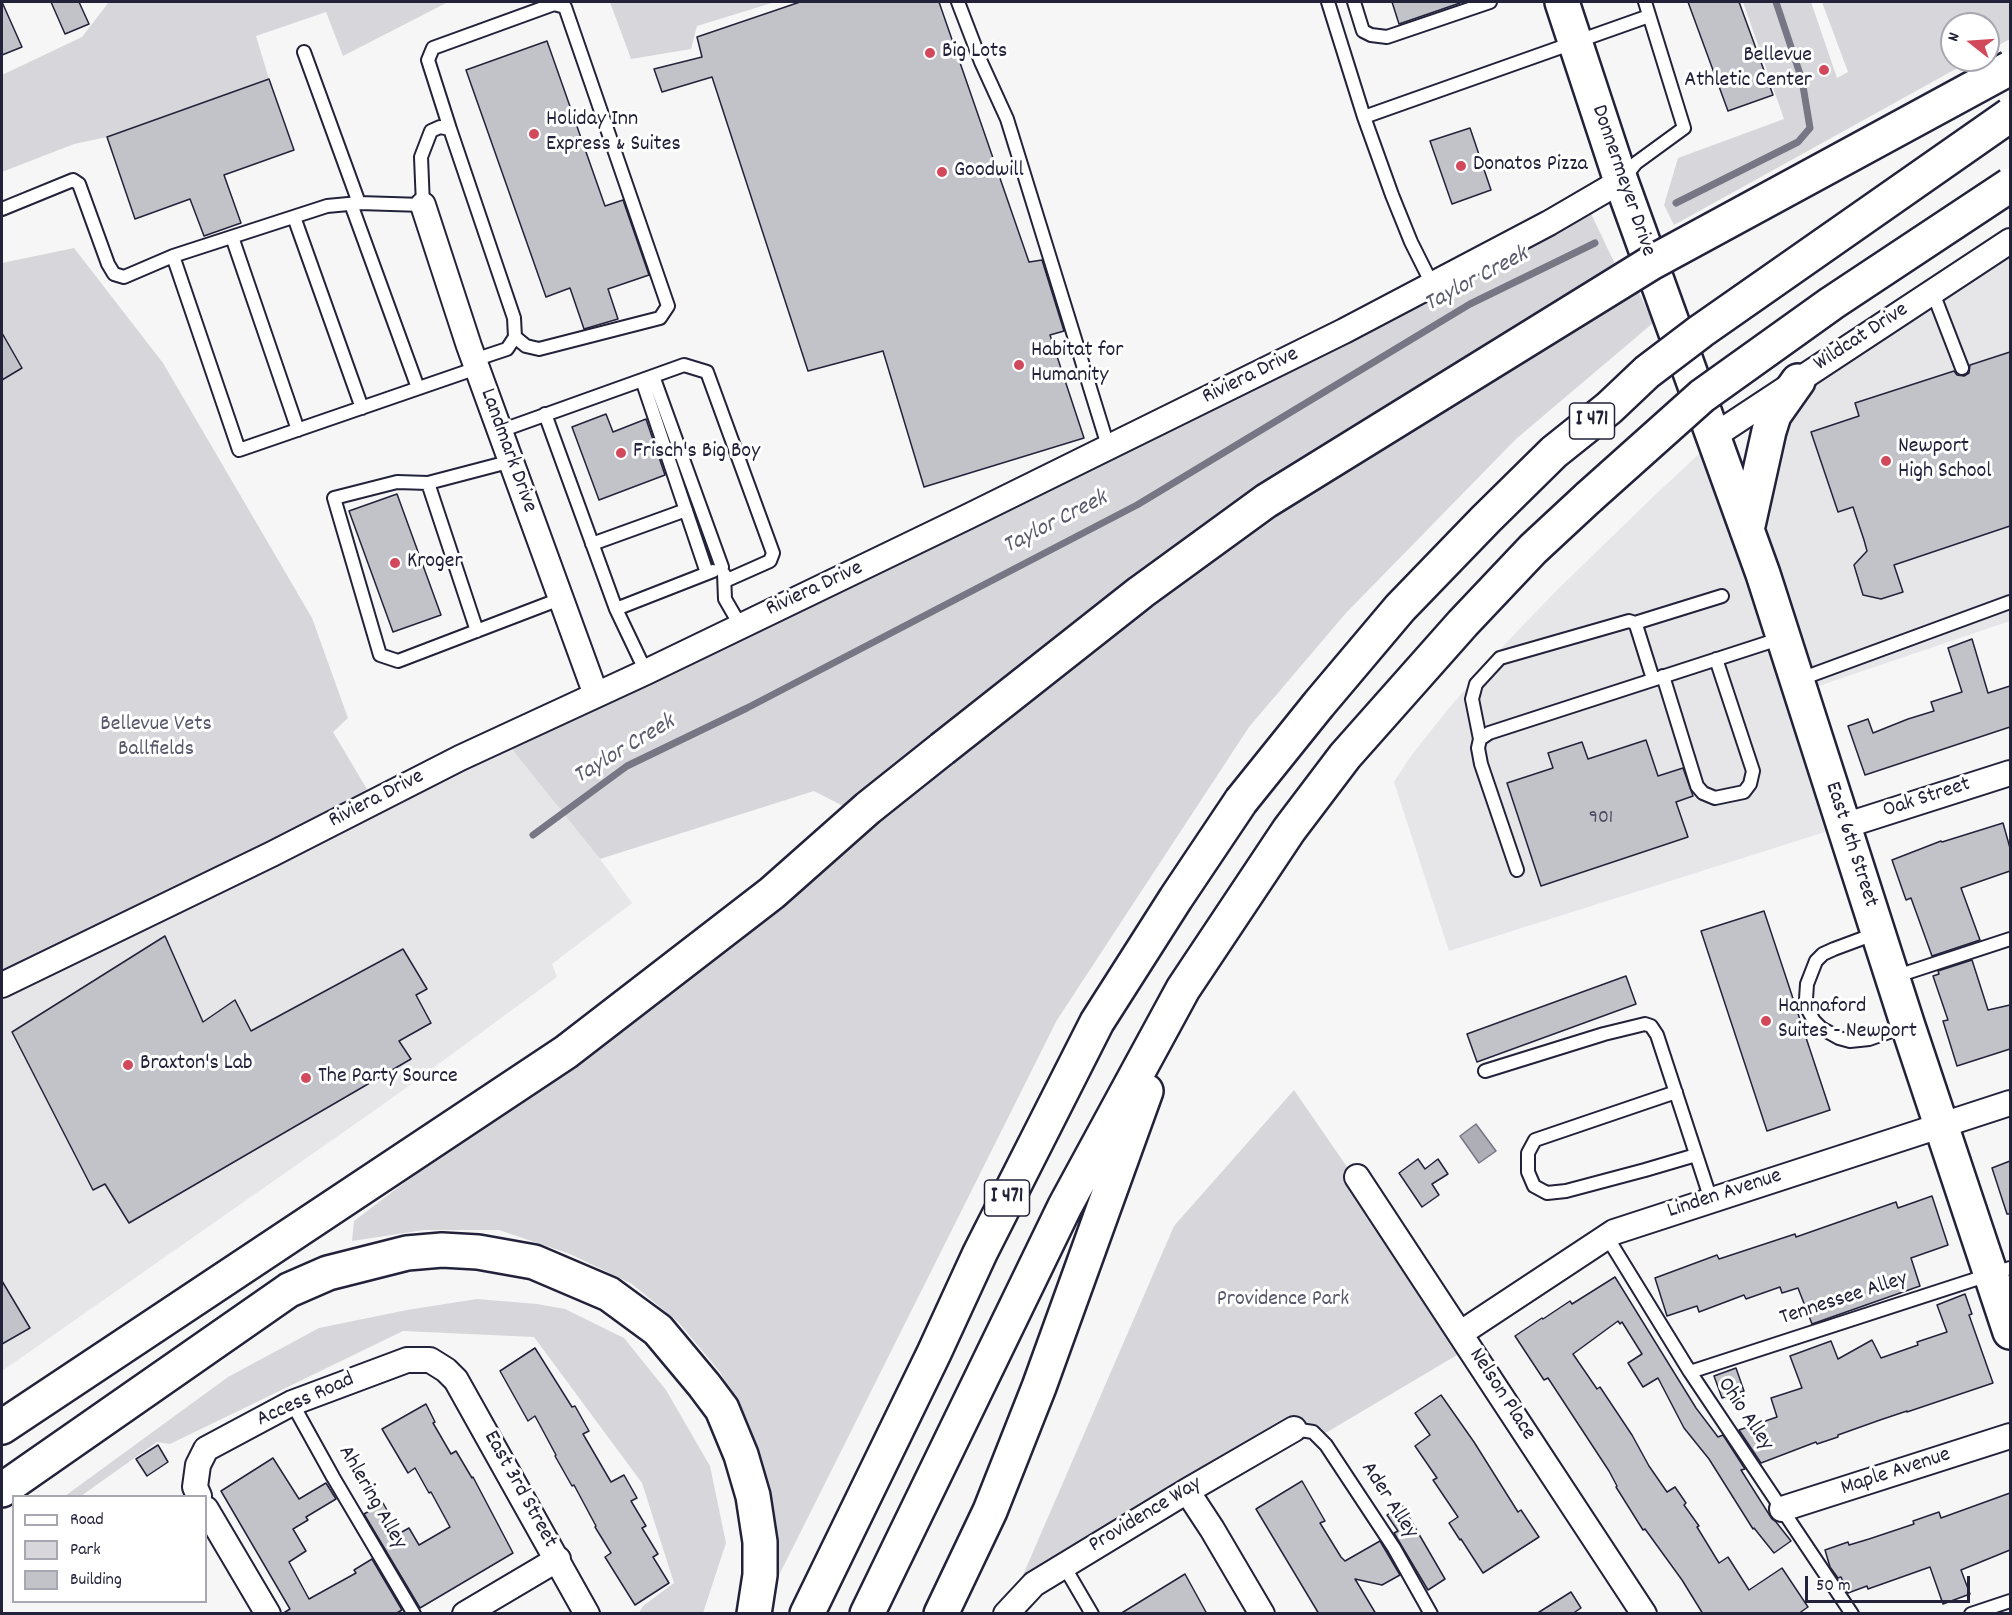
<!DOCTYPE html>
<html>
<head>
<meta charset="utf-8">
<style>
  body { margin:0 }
  #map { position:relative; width:2012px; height:1615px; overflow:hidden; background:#f6f6f7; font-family:Dekko,sans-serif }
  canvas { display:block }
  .frame { position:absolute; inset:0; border:3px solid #22223b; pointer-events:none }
  .legend { position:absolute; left:12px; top:1495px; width:195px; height:108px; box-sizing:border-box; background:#fff; border:2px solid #a7a7b1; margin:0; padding:8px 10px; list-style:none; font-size:18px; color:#22223b }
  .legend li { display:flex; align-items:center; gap:12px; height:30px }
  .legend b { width:30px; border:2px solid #a7a7b1 }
  .north { position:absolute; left:1940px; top:12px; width:60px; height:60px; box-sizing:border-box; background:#fff; border:2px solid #a7a7b1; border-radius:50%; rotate:287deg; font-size:16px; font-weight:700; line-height:24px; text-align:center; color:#22223b }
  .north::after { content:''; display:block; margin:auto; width:21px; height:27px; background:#d1495b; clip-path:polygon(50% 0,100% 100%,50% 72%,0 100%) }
  .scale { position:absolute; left:1805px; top:1576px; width:165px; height:27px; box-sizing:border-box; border:3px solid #22223b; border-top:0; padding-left:8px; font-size:18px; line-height:21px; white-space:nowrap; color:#22223b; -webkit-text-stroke:4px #fff; paint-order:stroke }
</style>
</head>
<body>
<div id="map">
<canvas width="2012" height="1615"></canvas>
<div class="frame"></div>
<ul class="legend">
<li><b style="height:8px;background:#fff"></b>Road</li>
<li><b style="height:16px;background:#d7d7db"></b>Park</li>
<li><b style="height:16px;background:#c2c2c9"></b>Building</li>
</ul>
<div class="north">N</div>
<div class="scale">50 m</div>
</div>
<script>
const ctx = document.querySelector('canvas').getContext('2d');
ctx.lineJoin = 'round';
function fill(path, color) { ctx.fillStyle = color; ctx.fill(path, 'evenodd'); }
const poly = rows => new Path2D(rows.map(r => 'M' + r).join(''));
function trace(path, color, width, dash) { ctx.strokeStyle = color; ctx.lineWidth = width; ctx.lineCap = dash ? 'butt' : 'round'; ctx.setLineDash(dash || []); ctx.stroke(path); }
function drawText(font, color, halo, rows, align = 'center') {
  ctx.font = font + ' Dekko,sans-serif'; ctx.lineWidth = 6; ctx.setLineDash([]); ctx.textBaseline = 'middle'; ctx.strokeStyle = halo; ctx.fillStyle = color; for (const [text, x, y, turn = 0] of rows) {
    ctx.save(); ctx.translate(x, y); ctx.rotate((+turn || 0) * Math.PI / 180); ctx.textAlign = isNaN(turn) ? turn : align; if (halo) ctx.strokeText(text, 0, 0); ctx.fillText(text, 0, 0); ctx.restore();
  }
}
fill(poly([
  [2010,241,2010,621,1801,692,1844,826,1449,951,1394,782,1410,757,1449,708,1506,643,1557,590,1655,495,1715,439,1747,528,1798,381],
  [503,738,600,859,632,903,552,964,557,977,388,1101,2,1371,2,985]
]), '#e6e6e9');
fill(poly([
  [109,2,448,2,343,56,326,12,256,36,269,79,107,137,74,144,2,172,2,75,82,37],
  [610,2,775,2,697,26,691,49,631,59],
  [1743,2,1811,2,1837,78,1848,72,1822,2,2010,2,2010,39,1988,51,1988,24,1952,24,1952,60,1972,60,1674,225,1664,205,1678,158,1784,119],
  [1585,201,1615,264,1254,486,1273,514,1637,288,1653,323,1516,439,1346,613,1249,727,1057,1020,771,1591,771,1502,754,1439,720,1372,679,1323,632,1284,570,1254,499,1230,424,1230,352,1241,354,1221,876,823,814,791,600,859,503,738],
  [74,248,163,363,312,618,348,718,333,732,374,801,2,985,2,263],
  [1294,1090,1460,1331,1457,1355,1329,1431,1319,1436,1308,1430,1007,1612,1174,1226],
  [477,1299,537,1304,565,1309,624,1338,666,1390,710,1466,726,1543,703,1613,639,1613,643,1606,674,1583,642,1483,534,1337,403,1331,170,1444,157,1442,81,1496,65,1496,228,1377,319,1328,407,1310]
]), '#d7d7db');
const water = poly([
  [1476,1124,1496,1151,1479,1163,1460,1136,1476,1124]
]);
fill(water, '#aeaeb7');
trace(water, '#767685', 1.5);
trace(poly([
  [1676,203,1798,142,1810,128,1802,80,1776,2],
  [533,835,627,766,747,708,1137,505,1470,304,1595,243]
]), '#767685', 7);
const building = poly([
  [2,2,22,47,2,55,2,2],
  [51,2,79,2,89,24,65,34,51,2],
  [800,2,939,2,1029,262,1042,260,1064,331,1050,335,1084,438,924,487,883,351,808,371,712,77,662,92,654,69,702,57,697,37,800,2],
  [1392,2,1460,2,1460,3,1399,24,1392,2],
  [1688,2,1739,2,1773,95,1728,111,1688,2],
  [547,41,605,206,623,200,649,275,608,289,618,319,584,329,570,288,546,297,466,70,547,41],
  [269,79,294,150,224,175,241,223,204,236,190,199,135,219,107,137,269,79],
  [1470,128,1491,190,1452,204,1430,141,1470,128],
  [2,333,22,368,2,380,2,333],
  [2010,352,2010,526,1894,565,1903,592,1881,599,1863,595,1854,565,1867,551,1864,540,1853,507,1838,512,1811,432,1859,416,1855,403,1954,371,1957,375,1964,376,1969,373,1970,365,2010,352],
  [606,414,613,432,646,419,665,475,599,500,572,427,606,414],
  [397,494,441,615,393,632,349,511,397,494],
  [1972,639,1988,693,2010,686,2010,727,1865,775,1848,726,1868,719,1873,733,1908,719,1934,711,1931,702,1962,692,1948,648,1972,639],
  [1646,740,1658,776,1683,768,1693,796,1676,802,1688,837,1541,886,1507,783,1553,768,1548,753,1582,742,1588,759,1646,740],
  [2003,823,2010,848,2010,871,1961,888,1980,940,1932,956,1911,898,1906,900,1892,860,1941,841,1942,842,2003,823],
  [1764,911,1830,1110,1767,1131,1701,931,1764,911],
  [165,936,203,1022,235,1000,251,1031,403,949,427,989,416,995,431,1023,399,1041,411,1059,129,1223,105,1184,93,1190,12,1032,165,936],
  [1972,960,1988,1010,2010,1005,2010,1049,1957,1066,1943,1021,1948,1020,1933,976,1939,974,1938,971,1972,960],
  [1626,976,1636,1004,1477,1062,1467,1034,1626,976],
  [1418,1159,1425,1169,1438,1159,1448,1174,1432,1184,1439,1195,1422,1207,1399,1173,1418,1159],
  [2010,1161,2010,1214,2007,1214,1992,1168,2010,1161],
  [1932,1196,1948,1245,1911,1258,1920,1286,1812,1324,1798,1288,1782,1293,1780,1287,1746,1299,1744,1295,1699,1312,1697,1306,1667,1316,1655,1278,1717,1255,1719,1259,1795,1234,1796,1237,1896,1202,1898,1208,1932,1196],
  [1615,1277,1696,1408,1718,1437,1723,1435,1745,1469,1741,1470,1772,1519,1776,1522,1791,1541,1774,1553,1754,1528,1753,1529,1709,1459,1684,1428,1658,1378,1643,1387,1628,1363,1642,1354,1622,1322,1620,1324,1618,1321,1573,1354,1597,1389,1600,1387,1632,1435,1649,1466,1667,1492,1675,1487,1686,1503,1684,1505,1699,1526,1697,1527,1719,1563,1728,1557,1749,1590,1782,1568,1808,1607,1798,1614,1703,1614,1682,1580,1645,1529,1643,1530,1616,1487,1617,1486,1609,1471,1548,1378,1544,1380,1515,1336,1542,1318,1543,1319,1570,1301,1572,1304,1615,1277],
  [2,1281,30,1328,2,1344,2,1281],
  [1965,1294,1972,1314,1969,1315,1993,1383,1907,1412,1907,1411,1880,1420,1838,1435,1838,1437,1817,1444,1816,1442,1761,1463,1739,1430,1777,1417,1771,1398,1802,1388,1790,1356,1831,1341,1838,1359,1872,1340,1881,1358,1918,1345,1917,1342,1947,1332,1937,1305,1965,1294],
  [535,1348,572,1407,575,1406,589,1431,583,1434,611,1482,624,1475,637,1498,631,1501,646,1526,642,1528,658,1554,653,1557,669,1583,635,1605,605,1557,611,1553,595,1527,596,1526,574,1485,572,1486,555,1456,556,1455,535,1416,528,1421,500,1371,535,1348],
  [1736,1368,1744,1391,1722,1398,1714,1376,1736,1368],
  [1441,1395,1474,1442,1518,1512,1521,1510,1539,1537,1483,1573,1461,1539,1460,1540,1449,1523,1458,1517,1433,1480,1437,1478,1415,1446,1430,1435,1415,1413,1441,1395],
  [426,1404,435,1422,433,1423,451,1454,456,1451,472,1478,473,1477,513,1553,420,1608,364,1514,383,1503,400,1533,409,1528,419,1545,450,1527,431,1492,429,1493,415,1468,408,1473,382,1429,426,1404],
  [158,1445,168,1462,147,1476,136,1459,158,1445],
  [273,1458,299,1499,326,1483,336,1499,306,1517,308,1520,293,1529,306,1551,289,1562,309,1599,356,1573,354,1570,372,1559,402,1610,395,1614,282,1614,290,1609,221,1491,273,1458],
  [1302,1481,1325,1521,1320,1523,1341,1557,1345,1561,1380,1541,1400,1575,1382,1585,1355,1579,1376,1614,1319,1614,1256,1509,1302,1481],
  [2010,1493,2010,1550,1961,1570,1970,1594,1943,1604,1930,1567,1868,1589,1867,1586,1848,1593,1841,1577,1838,1578,1830,1567,1825,1550,1848,1542,1849,1545,1869,1539,1914,1524,1913,1521,1939,1512,1941,1518,2010,1493],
  [1402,1505,1445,1579,1428,1590,1394,1533,1398,1531,1387,1515,1402,1505],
  [1185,1574,1207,1614,1120,1614,1185,1574],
  [1571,1592,1581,1608,1572,1614,1536,1614,1571,1592]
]);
fill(building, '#c2c2c9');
trace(building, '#22223b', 1.5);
const lane = poly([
  [958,2,981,62,1007,119,1108,446],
  [1328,2,1364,117,1392,195,1411,242,1432,284],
  [1354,2,1363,31,1371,35,1387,37,1490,2],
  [304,52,359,203],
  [1364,117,1649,16],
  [450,129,428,60,433,48,554,4,565,7,668,306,660,318,539,349,526,346,515,337],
  [1624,178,1636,163,1684,128,1645,2],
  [351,204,418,388],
  [2,209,73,180,79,184,108,264,114,274,124,277,173,256],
  [294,217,362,408],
  [232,237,298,430],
  [1933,293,1962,368],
  [474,360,507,349,515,337,514,318,450,129,440,127,431,131,421,157,423,205,359,203,327,206,173,256,239,450,477,368],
  [653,376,722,567],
  [642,380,707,573],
  [545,414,616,609,646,672],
  [500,431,684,365,707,372,773,553,770,561,725,581],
  [512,461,428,483,397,482,334,498,380,655,398,661,560,599],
  [428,483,477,631],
  [592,544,686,510],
  [724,574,725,599,740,625],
  [616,609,713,571],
  [1635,623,1722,596],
  [1663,676,1697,786,1703,793,1715,798,1744,792,1750,784,1753,771,1716,659],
  [1798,680,2010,602],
  [1480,739,1472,699,1476,684,1500,658,1629,621,1635,623,1637,628,1653,679],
  [1517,870,1481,764,1478,748,1480,739,1489,733,1782,638],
  [1877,933,1834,949,1823,954,1816,961,1807,984,1806,999,1808,1010,1814,1021,1821,1028,1839,1038,1850,1041,1869,1039,1906,1026],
  [1894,977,2010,939],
  [1485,1071,1604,1034,1645,1024,1651,1026,1657,1035,1711,1200],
  [1676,1092,1535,1140,1528,1153,1528,1172,1534,1186,1547,1193,1566,1191,1645,1170,1696,1155],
  [1607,1237,1690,1372,1852,1614],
  [1690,1372,2010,1268],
  [292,1403,333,1477,414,1614],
  [1294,1429,1313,1432,1326,1445,1394,1548,1431,1614],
  [1064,1566,1092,1614],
  [1971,1614,2010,1601]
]);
const street = poly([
  [423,205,469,346,596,695],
  [1714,436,2010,241],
  [1844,826,2010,773],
  [2,985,272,854,460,758,646,672,967,517,1344,331,1549,223,1621,181],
  [1357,1177,1644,1614],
  [1461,1333,1614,1232,2010,1103],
  [1187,1491,1212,1529,1262,1614],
  [199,1496,195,1487,198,1465,206,1449,292,1403,407,1360,430,1360,446,1370,456,1380,587,1614],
  [206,1509,268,1614],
  [1782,1509,2010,1436],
  [465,1614,558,1559],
  [1006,1614,1034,1584,1187,1491,1294,1429]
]);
const secondary = poly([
  [1562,2,1621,181,1763,574,1908,1026,2010,1332],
  [1747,530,1769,431,1774,415,1798,381]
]);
const highway = poly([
  [2,1427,566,1052,772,893,868,808,942,749],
  [2,1490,289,1290,328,1273,407,1253,442,1250,478,1252,534,1262,609,1294,658,1330,704,1385,722,1409,741,1455,753,1496,760,1542,760,1575,754,1614],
  [807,1614,934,1353,980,1253,1097,1022,1176,898,1241,801],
  [867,1614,1065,1206,1183,989,1289,830,1345,756,1463,623,1533,549,1589,497],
  [941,1614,990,1511,1039,1387,1146,1091]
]);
trace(lane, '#22223b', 16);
trace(street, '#22223b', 28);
trace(secondary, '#22223b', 38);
trace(highway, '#22223b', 38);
trace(lane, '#fff', 12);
trace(street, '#fff', 24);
trace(secondary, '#fff', 33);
trace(highway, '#fff', 33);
const highwayBridge = poly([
  [1589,497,1702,396,1832,303,2010,185],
  [942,749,1141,592,1266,501,1651,263,2010,68],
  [1241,801,1319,704,1400,608,1486,519,1554,452,1609,408,1647,372,1701,331,2010,115]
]);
trace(highwayBridge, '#22223b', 38, []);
trace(highwayBridge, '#fff', 33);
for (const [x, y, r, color] of [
  [930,53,6,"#d1495b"],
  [1824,70,6,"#d1495b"],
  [534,134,6,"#d1495b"],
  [1461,166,6,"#d1495b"],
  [942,172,6,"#d1495b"],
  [1019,365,6,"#d1495b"],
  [621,453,6,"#d1495b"],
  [1886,461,6,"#d1495b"],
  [395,563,6,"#d1495b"],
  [1766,1021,6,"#d1495b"],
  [128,1065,6,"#d1495b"],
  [306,1078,6,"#d1495b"]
]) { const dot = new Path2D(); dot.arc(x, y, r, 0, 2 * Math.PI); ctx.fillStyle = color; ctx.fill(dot); trace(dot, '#fff', 2); }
drawText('20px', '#4a4a5e', null, [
  ["901",1601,819]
]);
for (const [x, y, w] of [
  [1592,421,45],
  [1007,1198,45]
]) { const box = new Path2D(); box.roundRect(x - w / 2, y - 18, w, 36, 4.5); ctx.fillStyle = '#fff'; ctx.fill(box); trace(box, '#22223b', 1.5); }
drawText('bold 21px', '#22223b', null, [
  ["I 471",1592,421],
  ["I 471",1007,1198]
]);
drawText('22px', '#22223b', '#fff', [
  ["Big Lots",942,53],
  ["Bellevue",1812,57,"right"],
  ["Athletic Center",1812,82,"right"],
  ["Holiday Inn",546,121],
  ["Express & Suites",546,146],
  ["Donatos Pizza",1473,166],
  ["Goodwill",954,172],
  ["Habitat for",1031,352],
  ["Humanity",1031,377],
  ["Newport",1898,448],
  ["High School",1898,473],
  ["Frisch's Big Boy",633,453],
  ["Kroger",407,563],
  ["Hannaford",1778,1008],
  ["Suites - Newport",1778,1033],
  ["Braxton's Lab",140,1065],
  ["The Party Source",318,1078]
], 'left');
drawText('22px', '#22223b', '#fff', [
  ["Donnermeyer Drive",1622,181,71],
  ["Wildcat Drive",1862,338,-33],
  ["Riviera Drive",1251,377,-26],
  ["Landmark Drive",507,451,70],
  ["Riviera Drive",815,590,-25],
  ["Oak Street",1927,799,-18],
  ["Riviera Drive",377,800,-27],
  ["East 6th Street",1850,845,72],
  ["Linden Avenue",1725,1195,-18],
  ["Tennessee Alley",1844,1300,-18],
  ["Nelson Place",1501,1395,57],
  ["Access Road",306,1401,-24],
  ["Ohio Alley",1744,1415,56],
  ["Maple Avenue",1896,1473,-18],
  ["East 3rd Street",519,1490,61],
  ["Ahlering Alley",371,1498,60],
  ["Ader Alley",1388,1501,57],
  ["Providence Way",1146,1516,-31]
]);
drawText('22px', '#58586b', '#fff', [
  ["Bellevue Vets",156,726],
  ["Ballfields",156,751],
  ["Providence Park",1283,1301]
]);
drawText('italic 24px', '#5a5a6d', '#fff', [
  ["Taylor Creek",1477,281,-28],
  ["Taylor Creek",1056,524,-27],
  ["Taylor Creek",625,751,-31]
]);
</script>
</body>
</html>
